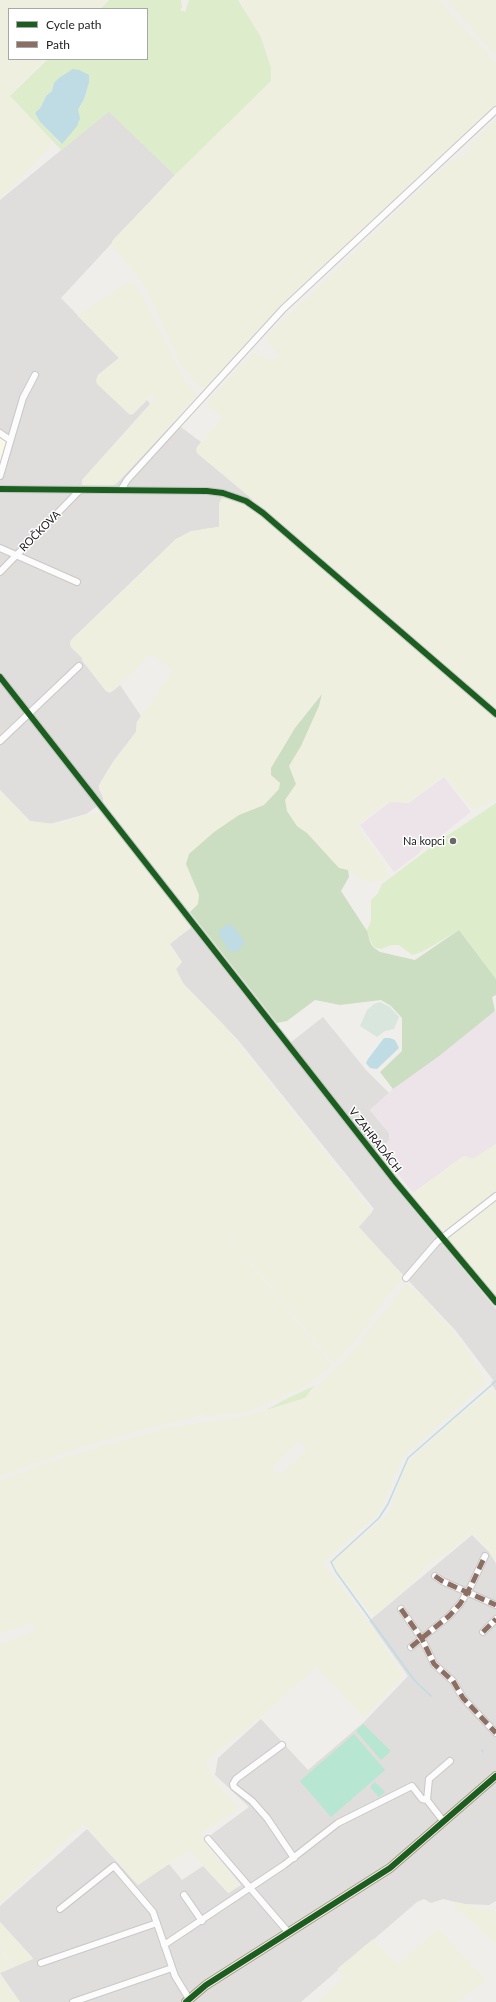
<!DOCTYPE html>
<html>
<head>
<meta charset="utf-8">
<style>
  body { margin:0 }
  #map { position:relative; width:496px; height:2002px; overflow:hidden; background:#f0eeeb; font-family:Lato,sans-serif }
  canvas { display:block }
  .legend { position:absolute; left:8px; top:8px; width:140px; height:52px; box-sizing:border-box; background:#fff; border:1px solid #a7a7a7; margin:0; padding:5px 7px; list-style:none; font-size:12px; color:#222 }
  .legend li { display:flex; align-items:center; gap:8px; height:20px }
  .legend b { width:20px; border:1px solid #a7a7a7 }
</style>
</head>
<body>
<div id="map">
<canvas width="496" height="2002"></canvas>
<ul class="legend">
<li><b style="height:5px;background:#1b5e20"></b>Cycle path</li>
<li><b style="height:5px;background:#8d6e63"></b>Path</li>
</ul>
</div>
<script>
const ctx = document.querySelector('canvas').getContext('2d');
ctx.lineJoin = 'round';
function fill(path, color) { ctx.fillStyle = color; ctx.fill(path, 'evenodd'); }
const poly = rows => new Path2D(rows.map(r => 'M' + r).join(''));
function trace(path, color, width, dash) { ctx.strokeStyle = color; ctx.lineWidth = width; ctx.lineCap = dash ? 'butt' : 'round'; ctx.setLineDash(dash || []); ctx.stroke(path); }
function drawText(font, color, halo, rows, align = 'center') {
  ctx.font = font + ' Lato,sans-serif'; ctx.lineWidth = 3; ctx.setLineDash([]); ctx.textBaseline = 'middle'; ctx.strokeStyle = halo; ctx.fillStyle = color; for (const [text, x, y, turn = 0] of rows) {
    ctx.save(); ctx.translate(x, y); ctx.rotate((+turn || 0) * Math.PI / 180); ctx.textAlign = isNaN(turn) ? turn : align; if (halo) ctx.strokeText(text, 0, 0); ctx.fillText(text, 0, 0); ctx.restore();
  }
}
fill(poly([
  [109,111,175,175,61,298,119,358,98,375,133,414,147,400,150,404,82,480,82,485,113,485,117,483,174,422,201,442,197,447,197,453,253,499,247,505,219,504,219,527,203,529,176,539,72,639,70,642,71,647,82,657,82,660,106,691,113,691,120,685,141,716,137,722,136,732,113,762,99,785,99,789,104,797,102,803,86,814,50,824,30,821,0,790,0,200],
  [191,927,285,1047,323,1017,366,1070,389,1093,370,1110,389,1133,389,1141,370,1156,496,1309,496,1391,491,1383,493,1380,456,1331,358,1227,374,1209,238,1040,183,983,176,969,182,962,170,944],
  [472,1535,489,1552,496,1563,496,1901,489,1905,464,1904,443,1899,431,1903,424,1899,417,1902,301,2002,20,2002,0,1973,33,1958,0,1922,0,1906,87,1829,138,1885,169,1864,182,1880,203,1866,228,1893,241,1885,204,1840,249,1807,215,1775,218,1758,261,1719,308,1770,364,1722,408,1676,369,1621]
]), '#dfdedc');
fill(poly([
  [444,777,471,812,428,846,424,847,418,854,394,872,360,825,390,802,409,803],
  [496,1011,496,1144,473,1159,465,1156,461,1158,413,1193,378,1149,389,1141,389,1133,370,1110,394,1088]
]), '#ede4e9');
fill(poly([
  [0,436,7,441,0,466]
]), '#f8f7e8');
fill(poly([
  [0,0,107,0,98,9,9,9,9,59,46,59,10,95,10,97,50,139,51,143,50,148,0,199],
  [240,0,439,0,496,63,496,105,302,286,214,379,205,388,202,388,192,379,182,366,147,292,138,277,113,247,112,241,175,175,271,81,272,77,270,63,266,46],
  [446,0,496,0,496,56,485,44],
  [496,119,496,709,345,577,197,453,196,449,223,417,210,409,207,403,246,359,255,352,273,361,278,356,266,339,270,333,450,161,466,155,469,151,471,143],
  [129,282,135,283,142,295,182,376,195,391,197,397,117,483,113,485,82,485,82,480,156,398,152,394,133,414,130,415,97,384,96,380,98,375,119,358,77,315],
  [224,498,247,505,256,512,496,719,496,798,483,807,473,810,444,776,410,802,389,802,357,825,384,863,388,874,387,877,379,881,366,882,348,870,339,868,307,833,297,826,285,805,285,800,296,781,289,766,301,746,319,706,323,696,320,695,303,716,271,768,273,778,280,783,279,789,264,805,239,815,214,832,186,864,199,895,198,904,189,911,106,804,99,789,102,780,113,762,136,732,137,722,141,716,173,670,150,654,136,670,110,693,106,691,82,660,82,658,71,647,70,642,176,539,191,531,219,527,219,504,221,499],
  [0,790,30,821,54,824,101,812,191,928,169,944,181,963,176,969,182,983,223,1024,372,1212,359,1227,404,1277,385,1299,365,1329,334,1364,181,1178,332,1365,304,1387,254,1409,240,1413,210,1416,202,1414,194,1418,144,1429,82,1447,0,1476],
  [496,1144,496,1194,449,1229,442,1229,412,1195,413,1193,461,1158,465,1156,473,1159],
  [496,1198,496,1297,449,1239,450,1235],
  [406,1284,408,1284,420,1294,459,1338,483,1376,484,1385,403,1457,379,1513,323,1563,369,1623,403,1675,364,1718,316,1667,260,1718,207,1760,206,1762,218,1786,239,1809,201,1833,207,1845,238,1884,238,1886,229,1893,189,1850,138,1885,84,1824,0,1904,0,1644,36,1631,31,1623,0,1634,0,1481,45,1463,170,1427,241,1417,303,1399,350,1354],
  [299,1441,307,1450,279,1475,272,1468],
  [492,1389,496,1396,496,1563,487,1548,473,1533,444,1555,430,1562,418,1578,376,1615,371,1614,335,1569,334,1560,389,1513,402,1474,409,1460,456,1418],
  [456,1902,496,1911,496,1946,472,1922,452,1906],
  [0,1922,33,1959,0,1973,0,1950,12,1964,11,1967,15,1965,0,1948],
  [438,1928,487,1981,457,2002,318,2002,344,1978,337,1969,373,1939,398,1964],
  [0,1976,9,1988,20,2002,0,2002]
]), '#efefdf');
fill(poly([
  [109,0,181,0,182,7,180,10,185,12,189,0,238,0,261,37,271,68,271,81,175,175,109,112,61,150,10,96,48,59,147,59,147,9,100,9],
  [54,83,89,83,84,99,61,144,40,122,35,113,41,107,46,96,52,91],
  [496,803,496,979,459,930,422,952,412,955,399,945,392,945,381,949,374,947,366,932,371,921,371,900,378,893,382,884,442,839],
  [314,1386,305,1398,266,1410,288,1398]
]), '#ddeccb');
fill(poly([
  [322,694,319,706,301,746,289,766,296,784,285,800,287,811,297,826,307,833,339,868,348,870,349,877,341,891,367,931,370,942,373,947,380,952,415,960,459,930,496,979,496,995,492,997,495,1011,439,1056,393,1089,380,1072,402,1051,402,1018,391,1006,381,1000,340,1005,315,1000,287,1021,277,1023,190,912,198,904,199,895,186,864,189,854,214,832,239,815,264,805,279,789,280,783,271,775,271,768,295,728]
]), '#cbdec1');
fill(poly([
  [380,1002,390,1007,399,1017,394,1029,385,1031,377,1037,360,1026,367,1010,374,1004]
]), '#d9e6de');
fill(poly([
  [363,1724,391,1751,381,1760,356,1731],
  [354,1734,385,1770,331,1817,300,1781],
  [375,1782,385,1792,379,1797,370,1787]
]), '#b7e6d2');
fill(poly([
  [73,69,79,70,89,75,89,83,84,99,78,110,80,118,77,126,62,144,40,122,35,113,41,107,46,96,52,91,54,83,59,78],
  [229,924,233,926,245,942,242,947,235,952,232,952,228,949,219,935,219,930],
  [384,1038,390,1038,395,1040,399,1048,377,1069,370,1068,366,1063,368,1059]
]), '#bfdbe3');
trace(poly([
  [431,1696,415,1681,336,1572,331,1562,379,1518,388,1504,408,1458,496,1381],
  [482,1750,483,1752]
]), '#bfdbe3', 1.5);
const minor = poly([
  [0,433,10,440],
  [0,476,23,398,35,375],
  [0,489,207,491,223,493,246,501,263,513,496,714],
  [121,490,127,480,283,309,496,110],
  [0,548,77,582],
  [0,572,80,490],
  [0,677,395,1181,496,1302],
  [0,741,79,666],
  [406,1278,437,1242,496,1196],
  [435,1576,442,1581,496,1605],
  [401,1609,422,1639,434,1664,453,1681,463,1698,496,1733],
  [483,1632,496,1619],
  [411,1647,449,1616,460,1604,471,1586,485,1556],
  [282,1745,236,1779,233,1784,234,1787,252,1801,267,1818,294,1858],
  [427,1800,429,1779,450,1761],
  [208,1839,288,1932],
  [184,1895,202,1921],
  [60,1909,114,1866,153,1912,175,1976,189,1999],
  [164,1945,284,1865,338,1823,412,1786,422,1799,427,1800,444,1822],
  [41,1963,157,1923],
  [73,2002,172,1968]
]);
const major = poly([
  [186,2002,206,1985,390,1868,496,1776]
]);
trace(minor, '#c9c8c7', 8);
trace(major, '#a79c86', 10);
trace(minor, '#fdfcfc', 6);
trace(major, '#f3ede7', 8);
trace(poly([
  [435,1576,442,1581,496,1605],
  [401,1609,422,1639,434,1664,453,1681,463,1698,496,1733],
  [483,1632,496,1619],
  [411,1647,449,1616,460,1604,471,1586,485,1556]
]), '#8d6e63', 5, [10, 5]);
trace(poly([
  [0,489,207,491,223,493,246,501,263,513,496,714],
  [0,677,395,1181,496,1302],
  [186,2002,206,1985,390,1868,496,1776]
]), '#1b5e20', 6);
for (const [x, y, r, color] of [
  [453,841,4,"#6a6968"]
]) { const dot = new Path2D(); dot.arc(x, y, r, 0, 2 * Math.PI); ctx.fillStyle = color; ctx.fill(dot); trace(dot, '#fff', 1.5); }
drawText('11px', '#222', '#fff', [
  ["ROČKOVA",40,531,-45],
  ["V ZAHRADÁCH",375,1140,52]
]);
drawText('11px', '#222', '#fff', [
  ["Na kopci",445,841]
], 'right');
</script>
</body>
</html>
